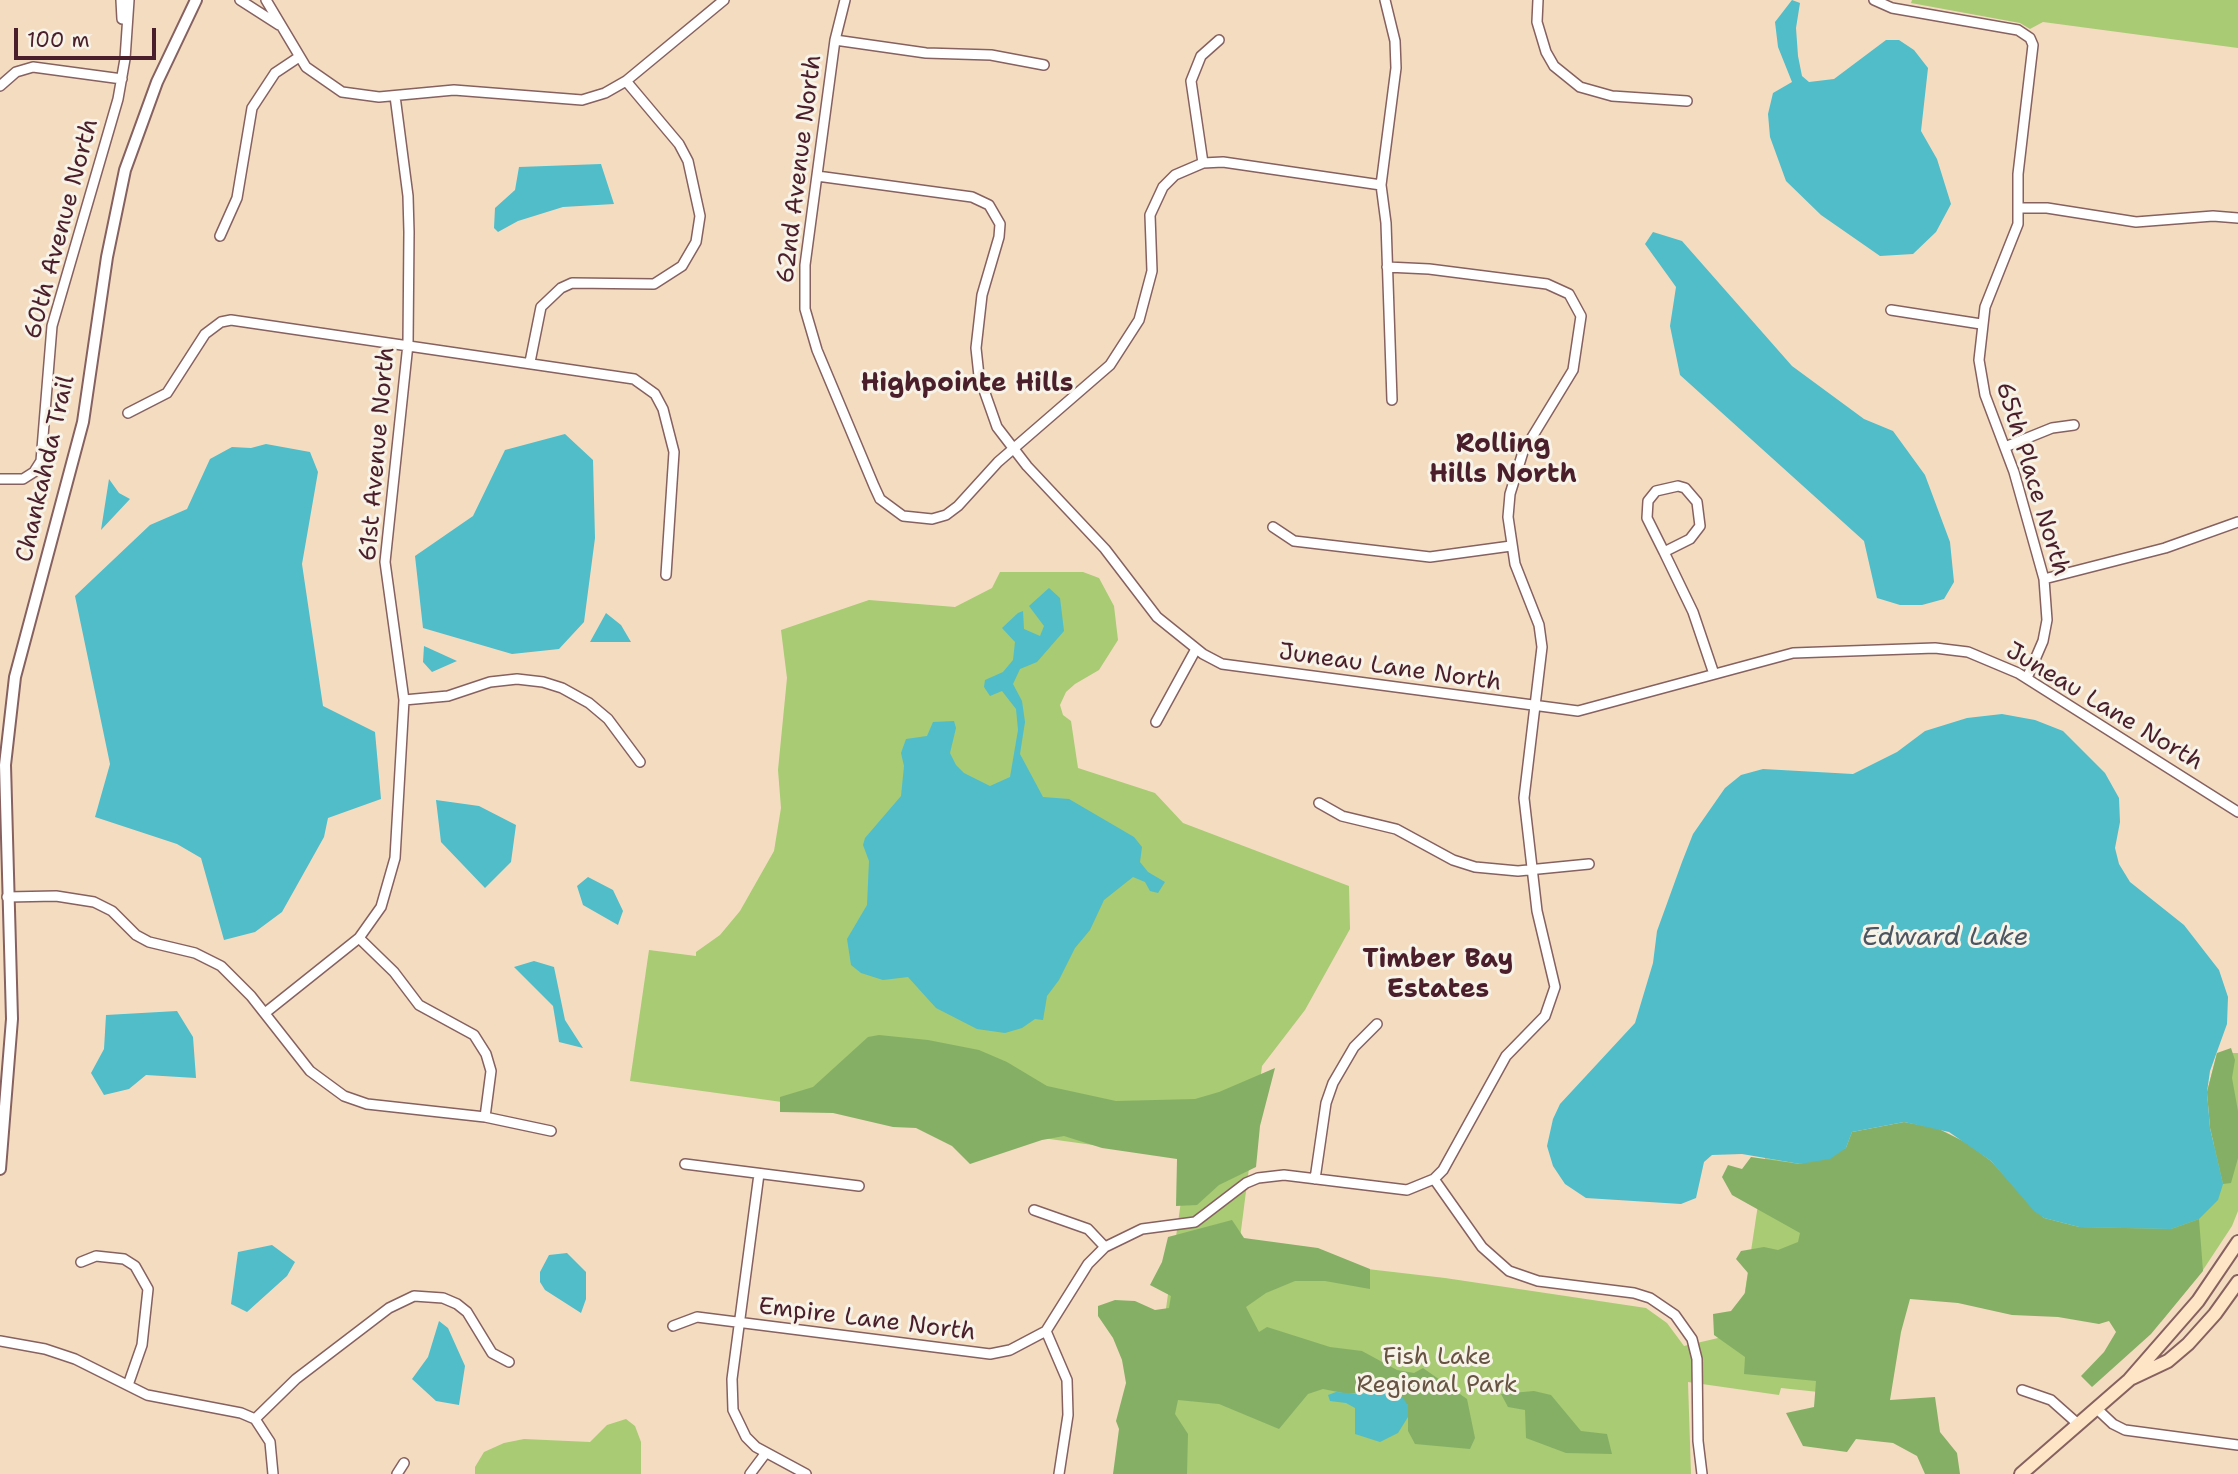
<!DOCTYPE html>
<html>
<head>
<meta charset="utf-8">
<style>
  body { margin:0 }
  #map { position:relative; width:2238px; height:1474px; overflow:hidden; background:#f4dcc1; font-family:"Shantell Sans",sans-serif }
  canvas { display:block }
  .scale { position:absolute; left:14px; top:28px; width:142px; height:32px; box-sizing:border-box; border:4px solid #4a1f2b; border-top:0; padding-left:9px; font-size:21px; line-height:24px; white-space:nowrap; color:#4a1f2b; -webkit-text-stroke:5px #f7f3e8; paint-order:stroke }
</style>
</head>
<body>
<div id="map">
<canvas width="2238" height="1474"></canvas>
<div class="scale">100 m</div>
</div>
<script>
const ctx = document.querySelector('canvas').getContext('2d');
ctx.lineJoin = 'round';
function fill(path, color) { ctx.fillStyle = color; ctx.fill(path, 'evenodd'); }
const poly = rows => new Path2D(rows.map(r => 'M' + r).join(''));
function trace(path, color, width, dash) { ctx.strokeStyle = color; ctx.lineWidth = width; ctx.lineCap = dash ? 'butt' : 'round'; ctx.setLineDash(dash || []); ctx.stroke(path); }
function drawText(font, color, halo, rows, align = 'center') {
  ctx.font = font + ' "Shantell Sans",sans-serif'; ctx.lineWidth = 6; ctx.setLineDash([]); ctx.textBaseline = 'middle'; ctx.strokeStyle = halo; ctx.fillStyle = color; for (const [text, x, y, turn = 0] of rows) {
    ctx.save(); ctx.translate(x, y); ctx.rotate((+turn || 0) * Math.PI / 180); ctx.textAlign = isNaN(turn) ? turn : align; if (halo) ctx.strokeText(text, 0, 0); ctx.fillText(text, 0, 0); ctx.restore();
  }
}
fill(poly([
  [1912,0,2238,0,2238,48,2043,22,2030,29,2020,23,1911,3],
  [1000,572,1083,572,1099,578,1114,606,1118,640,1099,670,1075,684,1066,692,1060,705,1063,715,1071,721,1078,768,1155,793,1183,823,1349,886,1350,929,1305,1010,1262,1066,1238,1254,1445,1278,1646,1308,1667,1323,1684,1346,1731,1335,1742,1311,1765,1158,1800,1164,1846,1148,1852,1132,2044,1218,2079,1227,2214,1146,2207,1092,2217,1053,2238,1053,2238,1211,2232,1226,2203,1270,2161,1322,1901,1290,1884,1399,1781,1388,1779,1395,1688,1382,1691,1474,1136,1474,1163,1330,1187,1158,630,1081,649,950,696,956,696,952,720,935,740,911,774,851,781,808,778,770,787,678,781,630,869,600,955,607,992,588],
  [626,1419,635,1426,641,1442,641,1474,475,1474,475,1467,484,1452,504,1443,524,1439,590,1442,607,1425]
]), '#a8cb74');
fill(poly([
  [879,1035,928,1040,979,1050,1007,1062,1047,1086,1116,1101,1195,1099,1219,1092,1275,1068,1260,1126,1256,1167,1219,1185,1197,1205,1176,1206,1177,1159,1102,1148,1064,1136,1042,1140,970,1164,952,1146,916,1128,893,1127,833,1113,780,1112,780,1097,813,1087,868,1037],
  [2231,1048,2235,1060,2232,1078,2238,1111,2238,1158,2231,1183,2223,1184,2210,1128,2207,1092,2217,1053],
  [1904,1122,1937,1128,1967,1143,1991,1161,2044,1218,2079,1227,2171,1229,2199,1219,2203,1271,2151,1334,2092,1387,2081,1376,2104,1352,2116,1332,2109,1321,2099,1324,2058,1317,2012,1315,1958,1303,1910,1299,1901,1332,1890,1400,1935,1397,1940,1432,1957,1453,1960,1474,1925,1474,1917,1456,1893,1443,1856,1439,1847,1452,1803,1446,1786,1413,1814,1407,1816,1381,1744,1374,1745,1357,1714,1335,1713,1314,1731,1311,1745,1293,1748,1273,1736,1259,1741,1251,1764,1247,1778,1250,1798,1242,1800,1233,1732,1195,1722,1177,1728,1165,1742,1169,1751,1157,1800,1164,1846,1148,1852,1132],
  [1232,1220,1244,1238,1318,1248,1370,1269,1370,1289,1325,1281,1295,1281,1266,1293,1246,1307,1259,1332,1267,1327,1330,1347,1362,1351,1397,1370,1414,1373,1423,1368,1467,1399,1475,1438,1470,1449,1415,1444,1408,1431,1408,1405,1369,1391,1348,1394,1323,1389,1308,1394,1279,1429,1219,1404,1178,1400,1175,1414,1188,1434,1187,1474,1113,1474,1119,1429,1116,1421,1126,1383,1122,1360,1113,1338,1098,1316,1098,1306,1115,1300,1135,1301,1155,1310,1169,1308,1171,1296,1150,1285,1162,1262,1168,1237],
  [1534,1391,1551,1395,1581,1431,1607,1434,1612,1454,1566,1453,1526,1438,1525,1410,1508,1407,1501,1394]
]), '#86af66');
fill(poly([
  [1792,0,1800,3,1796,28,1798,56,1802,76,1809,82,1834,79,1886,40,1899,40,1914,50,1928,68,1921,131,1937,159,1951,204,1936,232,1913,254,1880,256,1821,215,1786,181,1770,137,1768,114,1773,93,1792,82,1778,47,1775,22],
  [601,164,614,204,563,207,518,221,498,232,494,228,495,208,515,190,519,167],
  [1653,232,1682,241,1792,366,1864,419,1893,431,1925,475,1950,542,1954,582,1944,599,1922,605,1900,605,1877,598,1864,541,1680,375,1670,326,1676,287,1645,244],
  [565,434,593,460,595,538,584,622,559,649,512,654,423,628,415,556,473,516,505,450],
  [266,444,310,452,318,472,302,564,323,706,375,732,381,799,328,818,324,837,282,912,255,932,224,940,201,858,177,844,95,817,110,764,75,596,150,525,187,509,210,459,232,447,251,448],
  [109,479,119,493,130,499,101,530],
  [1049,588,1060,598,1064,631,1037,662,1020,669,1013,684,1022,701,1025,722,1020,754,1043,797,1069,799,1134,837,1142,847,1140,862,1148,872,1165,882,1158,893,1150,891,1145,882,1133,877,1104,900,1090,930,1075,948,1059,980,1047,996,1043,1020,1035,1019,1022,1028,1005,1033,977,1029,936,1008,908,977,883,980,861,973,851,965,847,939,867,905,869,861,863,845,865,838,901,796,904,766,901,753,906,739,927,736,933,722,954,721,956,728,950,753,956,765,964,773,990,786,1010,777,1018,730,1016,709,1002,691,990,696,984,687,985,680,1003,672,1013,660,1015,642,1002,628,1018,613,1023,611,1024,629,1040,636,1044,626,1029,606],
  [606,613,621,625,631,642,590,642],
  [424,646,457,661,432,672,423,662],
  [2002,714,2035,720,2063,731,2105,773,2119,798,2120,822,2115,848,2119,864,2130,882,2184,925,2219,970,2228,997,2227,1024,2210,1071,2207,1092,2210,1128,2223,1184,2218,1200,2199,1219,2171,1229,2079,1227,2044,1218,2034,1211,1991,1161,1949,1132,1904,1122,1852,1132,1846,1148,1830,1159,1800,1164,1742,1154,1712,1155,1704,1162,1696,1198,1681,1204,1586,1198,1565,1184,1553,1166,1547,1146,1553,1119,1560,1104,1635,1023,1653,963,1657,931,1682,862,1693,834,1725,788,1741,775,1763,769,1853,774,1897,752,1925,731,1967,718],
  [436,800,479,806,516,825,511,862,485,888,441,842],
  [588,877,613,890,623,911,618,925,583,905,577,886],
  [534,961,554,967,565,1020,583,1048,559,1042,553,1006,514,967],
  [177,1011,193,1037,196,1078,146,1075,129,1089,104,1095,91,1073,104,1049,106,1015],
  [272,1245,295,1262,287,1276,247,1312,231,1304,238,1252],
  [567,1253,586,1272,586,1299,581,1313,545,1290,540,1282,540,1272,549,1255],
  [439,1321,448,1328,465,1366,459,1405,436,1401,412,1379,428,1357],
  [1387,1390,1399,1393,1408,1405,1408,1417,1398,1433,1380,1442,1355,1434,1355,1408,1346,1403,1330,1401,1328,1395,1336,1392,1359,1394]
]), '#50bdc9');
const minor = poly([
  [121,0,122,19],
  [240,0,279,25],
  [266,0,306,67,342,92,379,97,454,90,582,100,605,93,626,81,724,0],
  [845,0,835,40,805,265,805,309,817,350,874,486,880,499,903,516,932,519,946,515,958,506,998,462,1110,365,1139,320,1152,271,1150,215,1163,187,1175,175,1203,163,1223,162,1381,185],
  [1385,0,1395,41,1396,68,1381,185,1386,223,1392,400],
  [1538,0,1537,22,1546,52,1554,66,1580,87,1612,96,1687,101],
  [1874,0,1892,8,2018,30,2030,38,2033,45,2018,174,2018,224,1985,307,1979,360,1985,395,2014,472,2044,579,2047,620,2043,641,2027,678],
  [835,40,926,53,991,55,1044,65],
  [0,86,16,72,33,67,122,79],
  [1203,163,1191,81,1201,56,1219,40],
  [817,176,972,197,989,205,1000,224,999,237,982,295,976,348,979,376,997,427,1027,466,1105,549,1157,617,1203,654,1222,664,1578,711,1793,653,1935,648,1968,652,2018,673,2238,812],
  [2020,208,2047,208,2136,222,2213,216,2238,218],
  [220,236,237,198,252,108,275,73,299,57],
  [1891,310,1981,324],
  [530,362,541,307,561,288,572,283,654,284,682,266,696,242,700,216,688,161,679,144,626,81],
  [128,413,167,393,205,334,221,322,231,320,634,379,655,394,663,409,674,452,666,575],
  [2005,447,2052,428,2074,425],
  [0,479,23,479,34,472,41,461,52,326,118,99,125,59,129,0],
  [1273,527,1294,541,1430,557,1511,546],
  [1664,552,1647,518,1648,501,1656,491,1678,486,1685,488,1697,502,1700,526,1690,539,1664,552,1693,612,1714,674],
  [2044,579,2165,548,2238,522],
  [404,700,448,696,490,682,517,679,543,682,562,688,589,703,608,719,640,762],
  [1156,722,1196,649],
  [1319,803,1342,816,1396,829,1453,860,1475,867,1518,871,1589,864],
  [7,897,56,896,94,902,112,911,136,935,149,942,195,953,221,966,251,996,310,1071,344,1096,367,1104,485,1117,551,1131],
  [359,938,394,972,419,1005,474,1035,486,1054,491,1071,485,1117],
  [265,1013,359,938,381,907,395,858,404,700,385,562,408,344,409,232,408,196,395,96],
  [685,1164,859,1186],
  [759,1174,732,1379,733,1410,746,1437,756,1447,806,1474],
  [1315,1179,1326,1103,1333,1083,1354,1047,1377,1024],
  [1434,1179,1482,1247,1509,1271,1538,1281,1634,1293,1650,1298,1675,1315,1692,1339,1697,1359,1698,1441,1702,1474],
  [1034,1210,1088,1229,1105,1247],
  [81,1262,96,1256,124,1259,135,1266,148,1289,142,1345,128,1385],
  [673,1326,697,1317,990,1354,1010,1350,1046,1331,1088,1264,1105,1247,1142,1229,1195,1222,1246,1183,1258,1178,1284,1175,1407,1190,1434,1179,1443,1170,1506,1056,1545,1016,1555,987,1537,911,1524,798,1542,647,1539,625,1515,564,1508,517,1510,494,1523,452,1573,370,1581,316,1569,294,1547,284,1429,269,1387,267],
  [1046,1331,1067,1380,1068,1415,1059,1474],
  [0,1341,45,1349,75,1359,147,1395,241,1413,255,1419,270,1442,273,1474],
  [2022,1390,2051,1400,2078,1424],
  [2097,1409,2113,1424,2125,1430,2238,1445],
  [255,1419,296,1379,389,1308,414,1296,443,1298,457,1304,467,1312,492,1353,509,1362],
  [397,1474,404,1463],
  [750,1474,765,1454]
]);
const tertiary = poly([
  [0,1169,12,1019,5,765,15,677,83,422,107,257,125,170,157,82,196,0]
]);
const secondary = poly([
  [2132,1378,2168,1361,2188,1344,2215,1314,2238,1282],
  [2021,1474,2129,1380,2198,1301,2238,1242]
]);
trace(minor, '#866160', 12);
trace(tertiary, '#866160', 14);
trace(secondary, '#866160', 16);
trace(minor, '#fff', 9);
trace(tertiary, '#fff', 10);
trace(secondary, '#fde5c5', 12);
drawText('24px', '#4a1f2b', '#f7f3e8', [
  ["62nd Avenue North",800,169,-83],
  ["60th Avenue North",62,229,-75],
  ["61st Avenue North",378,454,-85],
  ["Chankahda Trail",46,469,-77],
  ["65th Place North",2032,479,73],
  ["Juneau Lane North",1390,668,8],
  ["Juneau Lane North",2104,707,31],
  ["Empire Lane North",867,1320,7]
]);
drawText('24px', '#665341', '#f7f3e8', [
  ["Fish Lake",1437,1358],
  ["Regional Park",1437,1386]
]);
drawText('bold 26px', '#4a1f2b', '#f7f3e8', [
  ["Highpointe Hills",967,384],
  ["Rolling",1503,445],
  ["Hills North",1503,475],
  ["Timber Bay",1438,960],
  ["Estates",1438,990]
]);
drawText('italic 26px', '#4c5662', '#f7f3e8', [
  ["Edward Lake",1945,938]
]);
</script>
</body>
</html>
